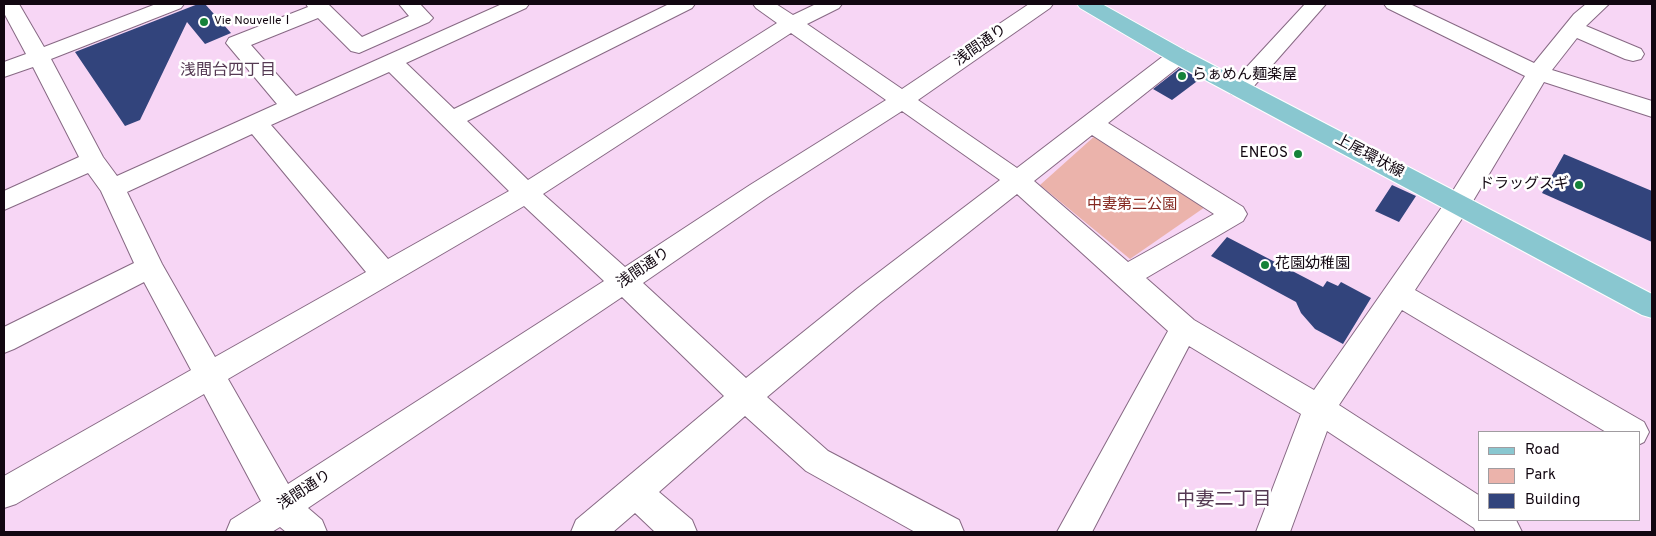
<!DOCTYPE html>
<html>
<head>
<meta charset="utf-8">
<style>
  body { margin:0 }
  #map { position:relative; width:1656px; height:536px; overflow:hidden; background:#f7d6f5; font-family:Overpass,sans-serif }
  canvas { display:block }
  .frame { position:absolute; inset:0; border:5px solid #120711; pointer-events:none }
  .legend { position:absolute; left:1478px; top:431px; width:162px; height:90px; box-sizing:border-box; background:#fff; border:1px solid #a09ca0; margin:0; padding:6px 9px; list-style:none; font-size:15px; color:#120711 }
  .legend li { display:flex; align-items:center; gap:10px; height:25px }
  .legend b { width:25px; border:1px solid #a09ca0 }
</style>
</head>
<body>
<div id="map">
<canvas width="1656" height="536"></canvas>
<div class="frame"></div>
<ul class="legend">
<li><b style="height:6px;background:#89c7d0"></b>Road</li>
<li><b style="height:14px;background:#ebb3ab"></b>Park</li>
<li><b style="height:14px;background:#32447c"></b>Building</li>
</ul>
</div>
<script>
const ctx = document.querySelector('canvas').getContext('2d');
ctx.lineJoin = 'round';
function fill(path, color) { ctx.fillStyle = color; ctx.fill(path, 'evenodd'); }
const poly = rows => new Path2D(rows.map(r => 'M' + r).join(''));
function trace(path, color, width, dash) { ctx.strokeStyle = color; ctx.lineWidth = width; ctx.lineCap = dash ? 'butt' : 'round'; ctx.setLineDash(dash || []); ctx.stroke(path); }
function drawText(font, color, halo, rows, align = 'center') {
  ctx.font = font + ' Overpass,"Noto Sans JP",sans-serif'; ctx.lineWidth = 5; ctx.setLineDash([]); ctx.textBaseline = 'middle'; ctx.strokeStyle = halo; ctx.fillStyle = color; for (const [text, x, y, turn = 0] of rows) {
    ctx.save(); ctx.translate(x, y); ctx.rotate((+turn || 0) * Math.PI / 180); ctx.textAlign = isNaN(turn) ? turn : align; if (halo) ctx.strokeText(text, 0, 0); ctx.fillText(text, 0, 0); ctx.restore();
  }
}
fill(poly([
  [1097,134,1208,205,1130,259,1040,185]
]), '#ebb3ab');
fill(poly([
  [198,4,205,4,231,33,205,44,187,22,140,120,125,126,75,52],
  [1180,68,1200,79,1172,100,1153,89],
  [1564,154,1652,191,1652,242,1542,193],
  [1392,185,1416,196,1399,222,1375,211],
  [1227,237,1323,287,1327,281,1338,286,1341,282,1371,298,1343,344,1315,329,1301,313,1296,302,1211,256]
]), '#32447c');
const minor = poly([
  [4,4,19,4,44,47,156,4,184,4,181,8,51,59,103,157,117,176,277,104,226,43,229,38,308,7,306,4,328,4,362,37,409,16,399,4,420,4,433,18,429,22,359,53,351,51,318,18,251,45,296,96,502,4,529,4,526,8,406,63,454,109,669,4,695,4,692,8,467,121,528,180,777,23,756,8,753,4,776,4,793,15,816,4,842,4,839,8,807,24,902,89,1029,4,1053,4,1050,8,918,100,1017,168,1170,51,1178,49,1186,51,1189,56,1186,61,1108,123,1243,207,1247,214,1243,221,1146,278,1194,320,1314,390,1449,197,1525,76,1387,8,1384,4,1410,4,1534,63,1574,14,1586,4,1609,4,1586,26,1641,49,1644,54,1641,59,1633,61,1625,59,1577,38,1552,70,1652,101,1652,117,1544,82,1467,211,1415,290,1644,422,1649,432,1644,442,1640,444,1640,432,1606,432,1402,310,1339,405,1480,496,1480,520,1516,520,1522,532,1476,532,1474,528,1327,431,1290,532,1256,532,1301,414,1189,346,1092,532,1057,532,1168,331,1017,194,878,304,767,397,828,451,959,520,964,532,915,532,806,471,745,416,659,492,692,520,697,532,655,532,635,513,613,532,571,532,576,520,724,396,622,297,308,508,322,520,327,532,286,532,280,527,272,532,226,532,231,520,261,501,204,394,16,504,4,508,4,476,191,370,144,282,14,349,4,353,4,327,134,263,101,191,88,173,4,210,4,191,79,157,33,67,4,77,4,62,26,54,4,13,4,4],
  [791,33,886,100,750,185,625,267,543,194,791,33],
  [389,72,509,191,388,259,271,125,389,72],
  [902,111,1000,180,858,288,746,378,643,283,768,197,902,111],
  [252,134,366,272,215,357,162,264,127,192,252,134],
  [1092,135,1214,214,1128,262,1034,181,1092,135],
  [524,206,604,281,288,484,228,379,524,206],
  [1305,4,1326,4,1247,94,1239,96,1231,94,1228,89,1231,84,1305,4]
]);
const major = poly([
  [1077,4,1102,4,1186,51,1652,294,1652,318,1642,315,1170,61,1080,8,1077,4]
]);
trace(minor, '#876984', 2);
trace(major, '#fff', 2);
fill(minor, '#fff');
fill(major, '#89c7d0');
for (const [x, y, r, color] of [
  [204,22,5,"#158239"],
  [1182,76,5,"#158239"],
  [1298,154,5,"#158239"],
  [1579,185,5,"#158239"],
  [1265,265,5,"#158239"]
]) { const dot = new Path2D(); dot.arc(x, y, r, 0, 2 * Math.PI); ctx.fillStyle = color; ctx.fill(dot); trace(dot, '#fff', 2); }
drawText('12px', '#120711', '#fff', [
  ["Vie NouvelleⅠ",214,22]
], 'left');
drawText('15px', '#120711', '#fff', [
  ["浅間通り",981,46,-35],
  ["上尾環状線",1369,157,28],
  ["浅間通り",644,269,-34],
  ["浅間通り",305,491,-33]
]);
drawText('15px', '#120711', '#fff', [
  ["らぁめん麺楽屋",1192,76],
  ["ENEOS",1288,154,"right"],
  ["ドラッグスギ",1569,185,"right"],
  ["花園幼稚園",1275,265]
], 'left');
drawText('15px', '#852921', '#fff', [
  ["中妻第二公園",1132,206]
]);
drawText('16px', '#553a53', '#fff', [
  ["浅間台四丁目",228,72]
]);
drawText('19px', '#553a53', '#fff', [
  ["中妻二丁目",1224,501]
]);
</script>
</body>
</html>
